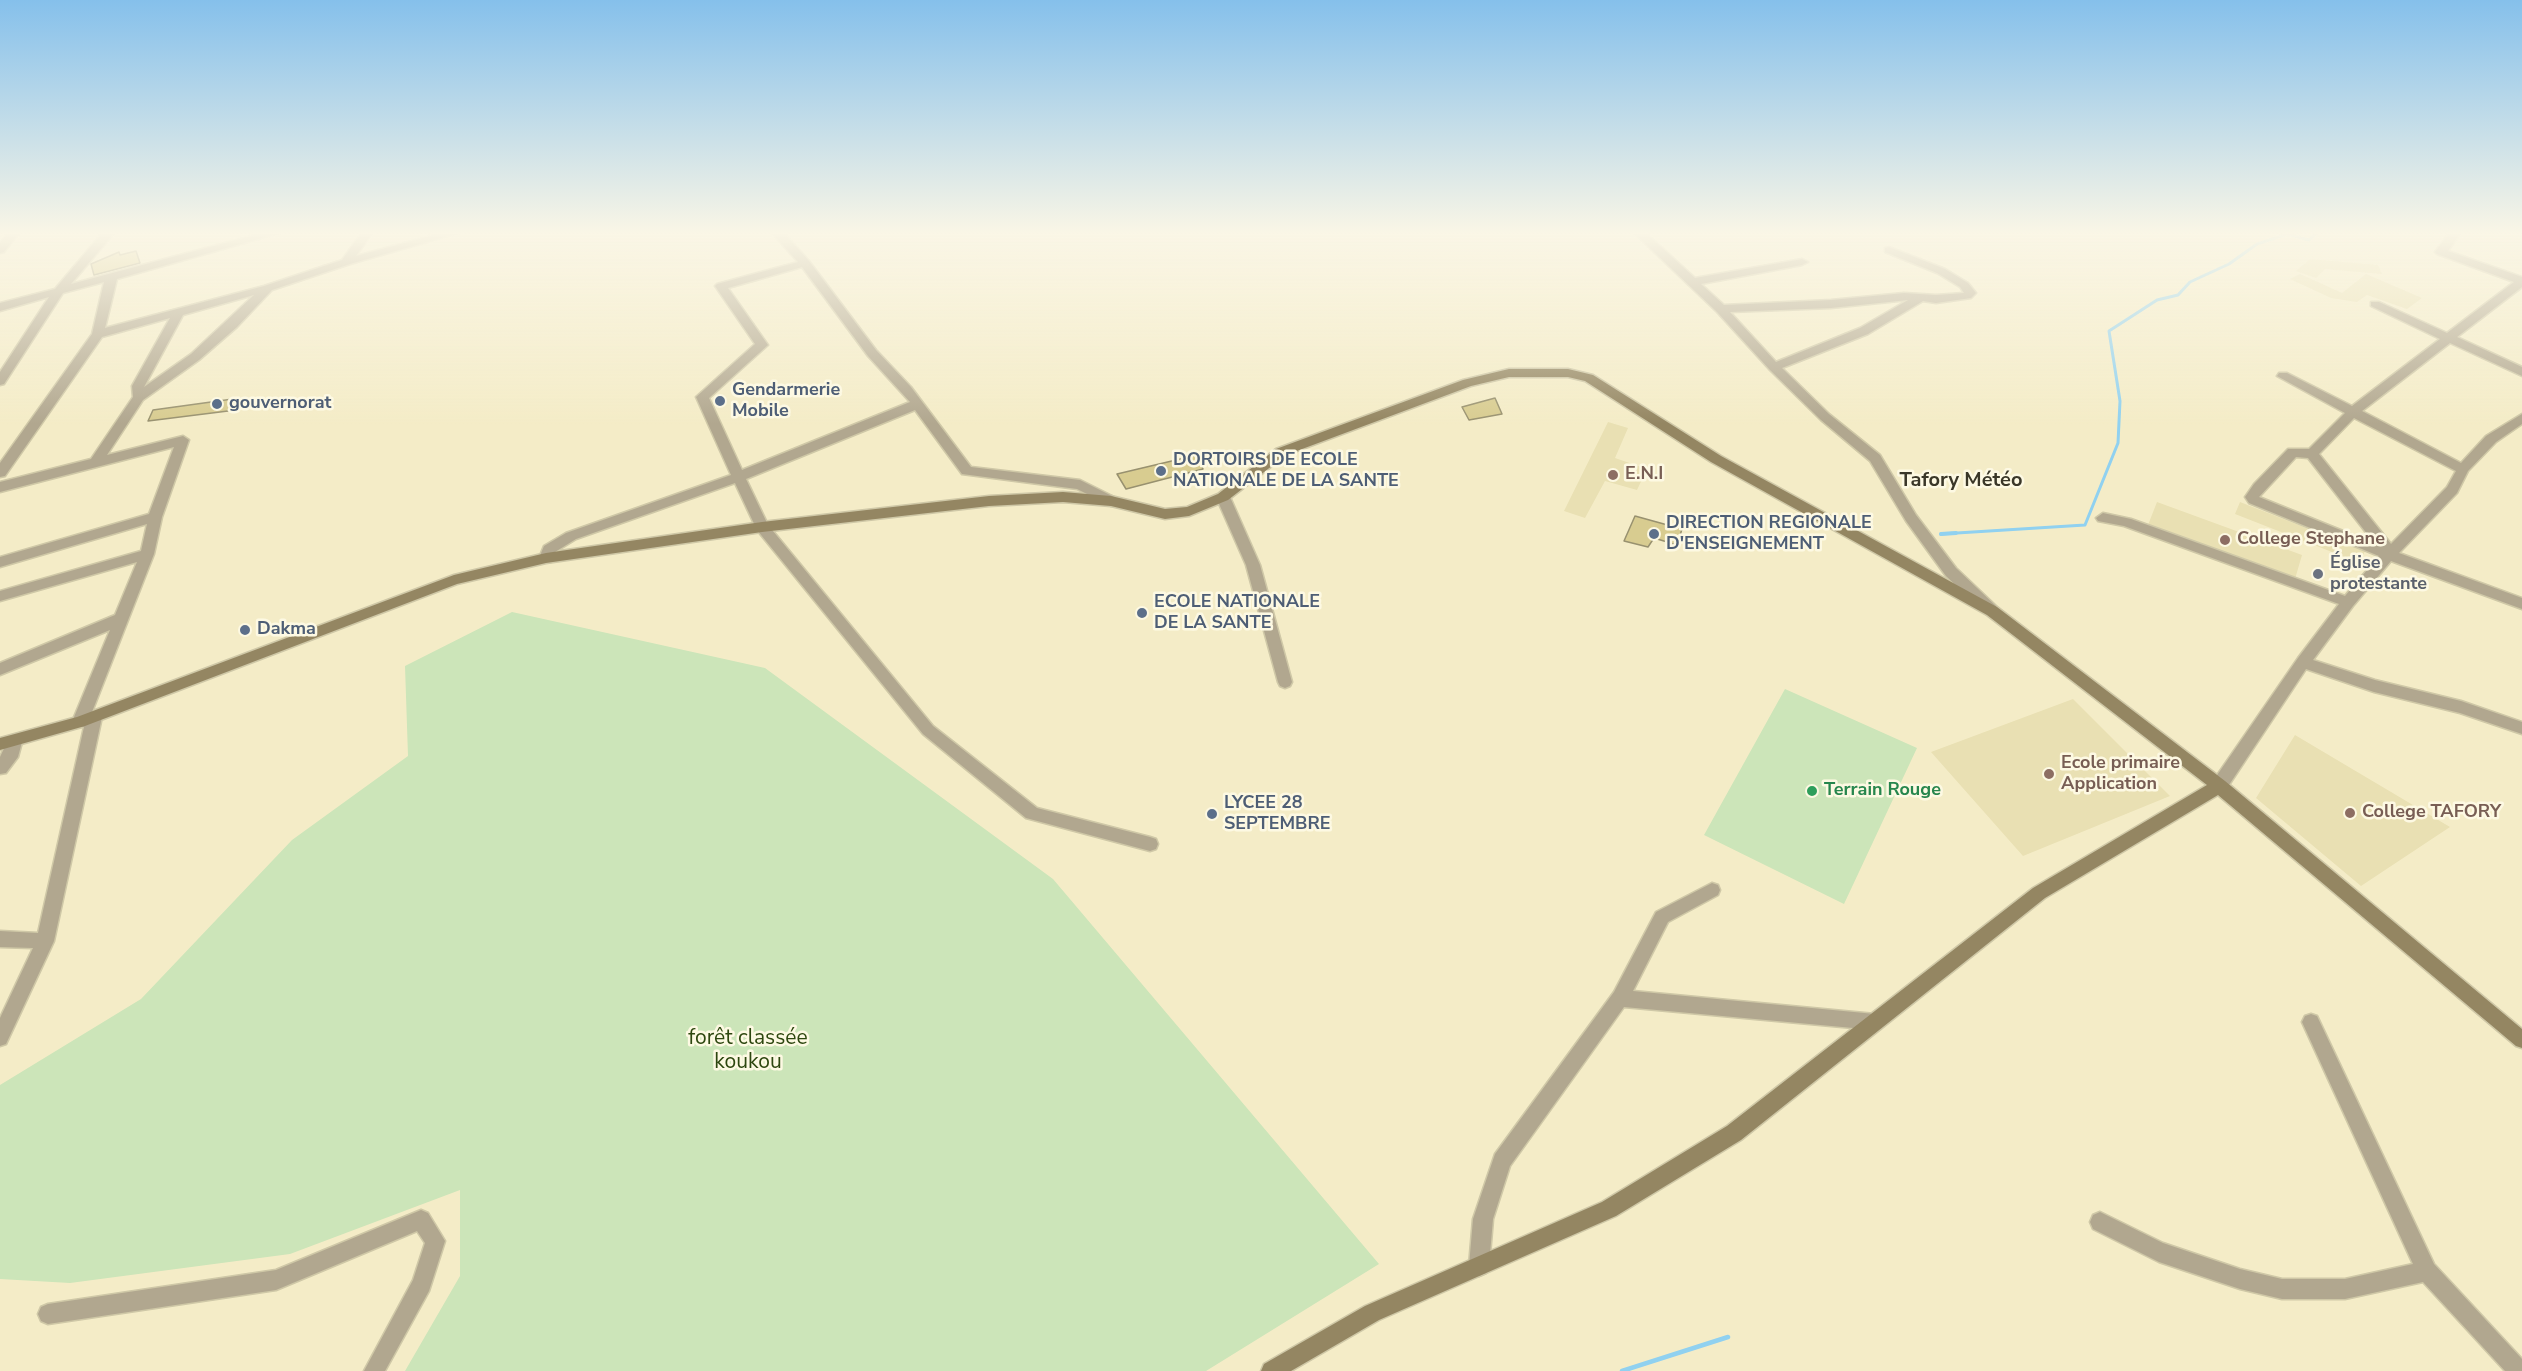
<!DOCTYPE html>
<html>
<head>
<meta charset="utf-8">
<style>
  body { margin:0 }
  canvas { display:block; background:#f4ecc7 }
</style>
</head>
<body>
<canvas width="2522" height="1371"></canvas>
<script>
const ctx = document.querySelector('canvas').getContext('2d');
ctx.lineJoin = 'round';
function fill(path, color) { ctx.fillStyle = color; ctx.fill(path, 'evenodd'); }
const poly = rows => new Path2D(rows.map(r => 'M' + r).join(''));
function trace(path, color, width, dash) { ctx.strokeStyle = color; ctx.lineWidth = width; ctx.lineCap = dash ? 'butt' : 'round'; ctx.setLineDash(dash || []); ctx.stroke(path); }
function drawText(font, color, halo, rows, align = 'center') {
  ctx.font = font + ' "Nunito Sans",sans-serif'; ctx.lineWidth = 5; ctx.setLineDash([]); ctx.textBaseline = 'middle'; ctx.strokeStyle = halo; ctx.fillStyle = color; for (const [text, x, y, turn = 0] of rows) {
    ctx.save(); ctx.translate(x, y); ctx.rotate((+turn || 0) * Math.PI / 180); ctx.textAlign = isNaN(turn) ? turn : align; if (halo) ctx.strokeText(text, 0, 0); ctx.fillText(text, 0, 0); ctx.restore();
  }
}
fill(poly([
  [2310,259,2378,265,2382,274,2325,269,2316,278,2296,271],
  [2300,274,2342,293,2366,274,2422,298,2407,309,2367,295,2357,302,2331,298,2290,279],
  [1608,422,1628,428,1615,458,1647,469,1637,490,1605,481,1585,518,1564,511],
  [2157,502,2302,555,2295,579,2148,525],
  [2240,502,2365,551,2360,563,2235,514],
  [2073,699,2170,796,2023,856,1931,752],
  [2295,735,2450,827,2361,886,2256,798]
]), '#e9e0b3');
fill(poly([
  [512,612,765,668,1053,879,1379,1264,1206,1371,405,1371,460,1276,460,1190,290,1254,70,1283,0,1279,0,1085,141,999,292,840,408,756,405,666],
  [1785,689,1917,748,1844,904,1704,835]
]), '#cce5b9');
trace(poly([
  [1941,534,2085,525,2118,443,2120,401,2109,331,2157,300,2178,295,2190,282,2229,264,2257,244,2287,234,2309,240,2318,232]
]), '#90d1f0', 3);
trace(poly([
  [1941,534,1956,533]
]), '#90d1f0', 4);
trace(poly([
  [1622,1371,1728,1337]
]), '#90d1f0', 4.5);
const building = poly([
  [136,251,140,263,94,275,91,264,119,252,120,255,136,251],
  [240,398,236,410,148,421,153,410,240,398],
  [1495,398,1502,414,1469,420,1462,407,1495,398],
  [1197,455,1203,469,1126,489,1117,474,1197,455],
  [1635,516,1682,529,1677,545,1654,538,1648,547,1624,541,1635,516]
]);
fill(building, '#d8cc90');
trace(building, '#98916f', 1.5);
const street = poly([
  [8,232,20,232,4,252,0,253,0,243,8,232],
  [103,232,115,232,71,284,266,232,283,232,117,279,105,328,264,286,342,260,362,232,373,232,356,256,445,232,462,232,350,264,272,290,237,327,199,360,143,400,107,455,183,436,189,440,162,517,154,554,92,712,99,713,102,717,54,941,6,1044,0,1046,0,1018,33,948,0,947,0,931,38,933,84,727,75,726,72,722,110,630,0,675,0,663,115,615,137,562,0,601,0,591,141,551,147,524,0,567,0,557,149,514,174,447,0,492,0,482,91,459,133,397,132,386,170,318,102,337,5,476,0,477,0,463,92,334,104,282,63,293,4,384,0,385,0,372,49,297,0,311,0,303,55,289,103,232],
  [254,295,191,354,144,387,183,315,254,295],
  [771,232,783,232,809,261,876,350,911,387,971,467,1080,480,1116,498,1118,501,1111,506,1077,489,962,474,915,410,746,479,768,525,933,726,1037,808,1150,837,1156,839,1158,844,1156,849,1150,851,1026,818,923,734,757,530,735,483,576,539,555,552,551,562,541,562,539,558,544,546,566,533,731,475,696,397,755,344,715,286,717,284,798,262,771,232],
  [802,267,868,356,910,402,742,470,709,398,768,345,728,288,802,267],
  [1633,232,1645,232,1695,278,1802,259,1808,262,1802,265,1701,284,1724,305,1831,300,1904,293,1936,295,1964,293,1960,287,1937,273,1885,252,1885,248,1889,247,1945,269,1968,283,1976,293,1971,298,1936,303,1923,301,1868,334,1782,368,1829,414,1880,455,1916,515,1956,568,1996,606,1998,610,1996,614,1986,614,1946,576,1906,521,1870,461,1821,420,1770,370,1717,312,1633,232],
  [1908,300,1860,328,1776,362,1730,312,1831,308,1908,300],
  [2450,232,2461,232,2448,251,2522,277,2522,287,2457,337,2522,367,2522,376,2450,343,2362,411,2461,463,2486,436,2522,414,2522,424,2496,442,2468,471,2457,493,2399,553,2522,598,2522,609,2391,561,2353,606,2313,660,2375,680,2461,701,2522,722,2522,734,2460,713,2374,692,2306,669,2225,791,2219,793,2213,791,2211,786,2213,781,2298,658,2339,604,2124,526,2098,521,2096,518,2103,513,2131,519,2345,596,2379,556,2249,503,2245,497,2254,484,2288,449,2309,449,2345,413,2277,376,2279,373,2287,373,2352,406,2440,339,2371,306,2371,302,2379,302,2447,333,2514,282,2437,254,2435,252,2450,232],
  [2354,418,2456,471,2447,487,2391,544,2319,454,2354,418],
  [2296,457,2308,458,2375,544,2259,497,2296,457],
  [1223,492,1230,497,1260,565,1292,682,1290,686,1285,688,1280,686,1278,682,1246,565,1216,497,1223,492],
  [14,736,19,738,22,742,18,757,6,773,0,774,0,757,9,738,14,736],
  [1712,883,1718,885,1720,890,1718,895,1668,922,1633,991,1875,1014,1881,1016,1884,1022,1881,1028,1875,1030,1624,1007,1510,1166,1493,1219,1489,1266,1486,1273,1479,1276,1472,1273,1469,1266,1473,1219,1495,1154,1614,992,1656,912,1712,883],
  [2311,1014,2317,1016,2434,1264,2522,1359,2522,1371,2505,1371,2423,1282,2345,1299,2282,1299,2240,1289,2159,1262,2093,1229,2090,1222,2093,1215,2100,1212,2163,1243,2240,1269,2282,1279,2345,1279,2413,1264,2302,1022,2305,1016,2311,1014],
  [421,1210,428,1213,445,1241,429,1291,385,1371,364,1371,413,1280,425,1243,417,1231,276,1290,48,1324,41,1321,38,1314,41,1307,48,1304,276,1270,421,1210]
]);
const secondary = poly([
  [1509,369,1568,369,1593,375,1721,456,1997,607,2225,781,2522,1029,2522,1048,2516,1046,2218,795,2045,898,1741,1140,1616,1216,1379,1320,1291,1371,1261,1371,1264,1364,1365,1306,1602,1202,1727,1126,2033,888,2207,785,1987,615,1711,462,1585,381,1568,377,1509,377,1471,386,1286,455,1228,500,1189,516,1165,519,1111,506,1063,502,989,506,762,532,546,563,457,584,85,726,0,750,0,738,77,717,454,575,546,553,762,522,989,496,1063,492,1111,496,1165,509,1187,507,1218,494,1276,449,1463,380,1509,369]
]);
trace(street, '#cfc8a7', 3);
trace(secondary, '#cfc8a7', 3);
fill(street, '#b1a78f');
fill(secondary, '#948662');
const sky = ctx.createLinearGradient(0, 0, 0, 424);
sky.addColorStop(0, '#85c0eb');
sky.addColorStop(0.55, '#faf6e6');
sky.addColorStop(1, '#faf6e600');
ctx.fillStyle = sky;
ctx.fillRect(0, 0, 2522, 424);
for (const [x, y, r, color] of [
  [720,401,6,"#5c6f8a"],
  [217,404,6,"#5c6f8a"],
  [1161,471,6,"#5c6f8a"],
  [1613,475,6,"#8d6e63"],
  [1654,534,6,"#5c6f8a"],
  [2225,540,6,"#8d6e63"],
  [2318,574,6,"#6b7280"],
  [1142,613,6,"#5c6f8a"],
  [245,630,6,"#5c6f8a"],
  [2049,774,6,"#8d6e63"],
  [1812,791,6,"#2e9e5b"],
  [2350,813,6,"#8d6e63"],
  [1212,814,6,"#5c6f8a"]
]) { const dot = new Path2D(); dot.arc(x, y, r, 0, 2 * Math.PI); ctx.fillStyle = color; ctx.fill(dot); trace(dot, '#fdf9e3', 2); }
drawText('bold 18px', '#4e5e75', '#fdf9e3', [
  ["Gendarmerie",732,391],
  ["Mobile",732,412],
  ["gouvernorat",229,404],
  ["DORTOIRS DE ECOLE",1173,461],
  ["NATIONALE DE LA SANTE",1173,482],
  ["DIRECTION REGIONALE",1666,524],
  ["D'ENSEIGNEMENT",1666,545],
  ["ECOLE NATIONALE",1154,603],
  ["DE LA SANTE",1154,624],
  ["Dakma",257,630],
  ["LYCEE 28",1224,804],
  ["SEPTEMBRE",1224,825]
], 'left');
drawText('bold 18px', '#785e54', '#fdf9e3', [
  ["E.N.I",1625,475],
  ["College Stephane",2237,540],
  ["Ecole primaire",2061,764],
  ["Application",2061,785],
  ["College TAFORY",2362,813]
], 'left');
drawText('bold 18px', '#5b616d', '#fdf9e3', [
  ["Église",2330,564],
  ["protestante",2330,585]
], 'left');
drawText('bold 18px', '#27864d', '#fdf9e3', [
  ["Terrain Rouge",1824,791]
], 'left');
drawText('bold 20px', '#3a3728', '#fdf9e3', [
  ["Tafory Météo",1961,481]
]);
drawText('21px', '#2d470f', '#fdf9e3', [
  ["forêt classée",748,1039],
  ["koukou",748,1063]
]);
</script>
</body>
</html>
